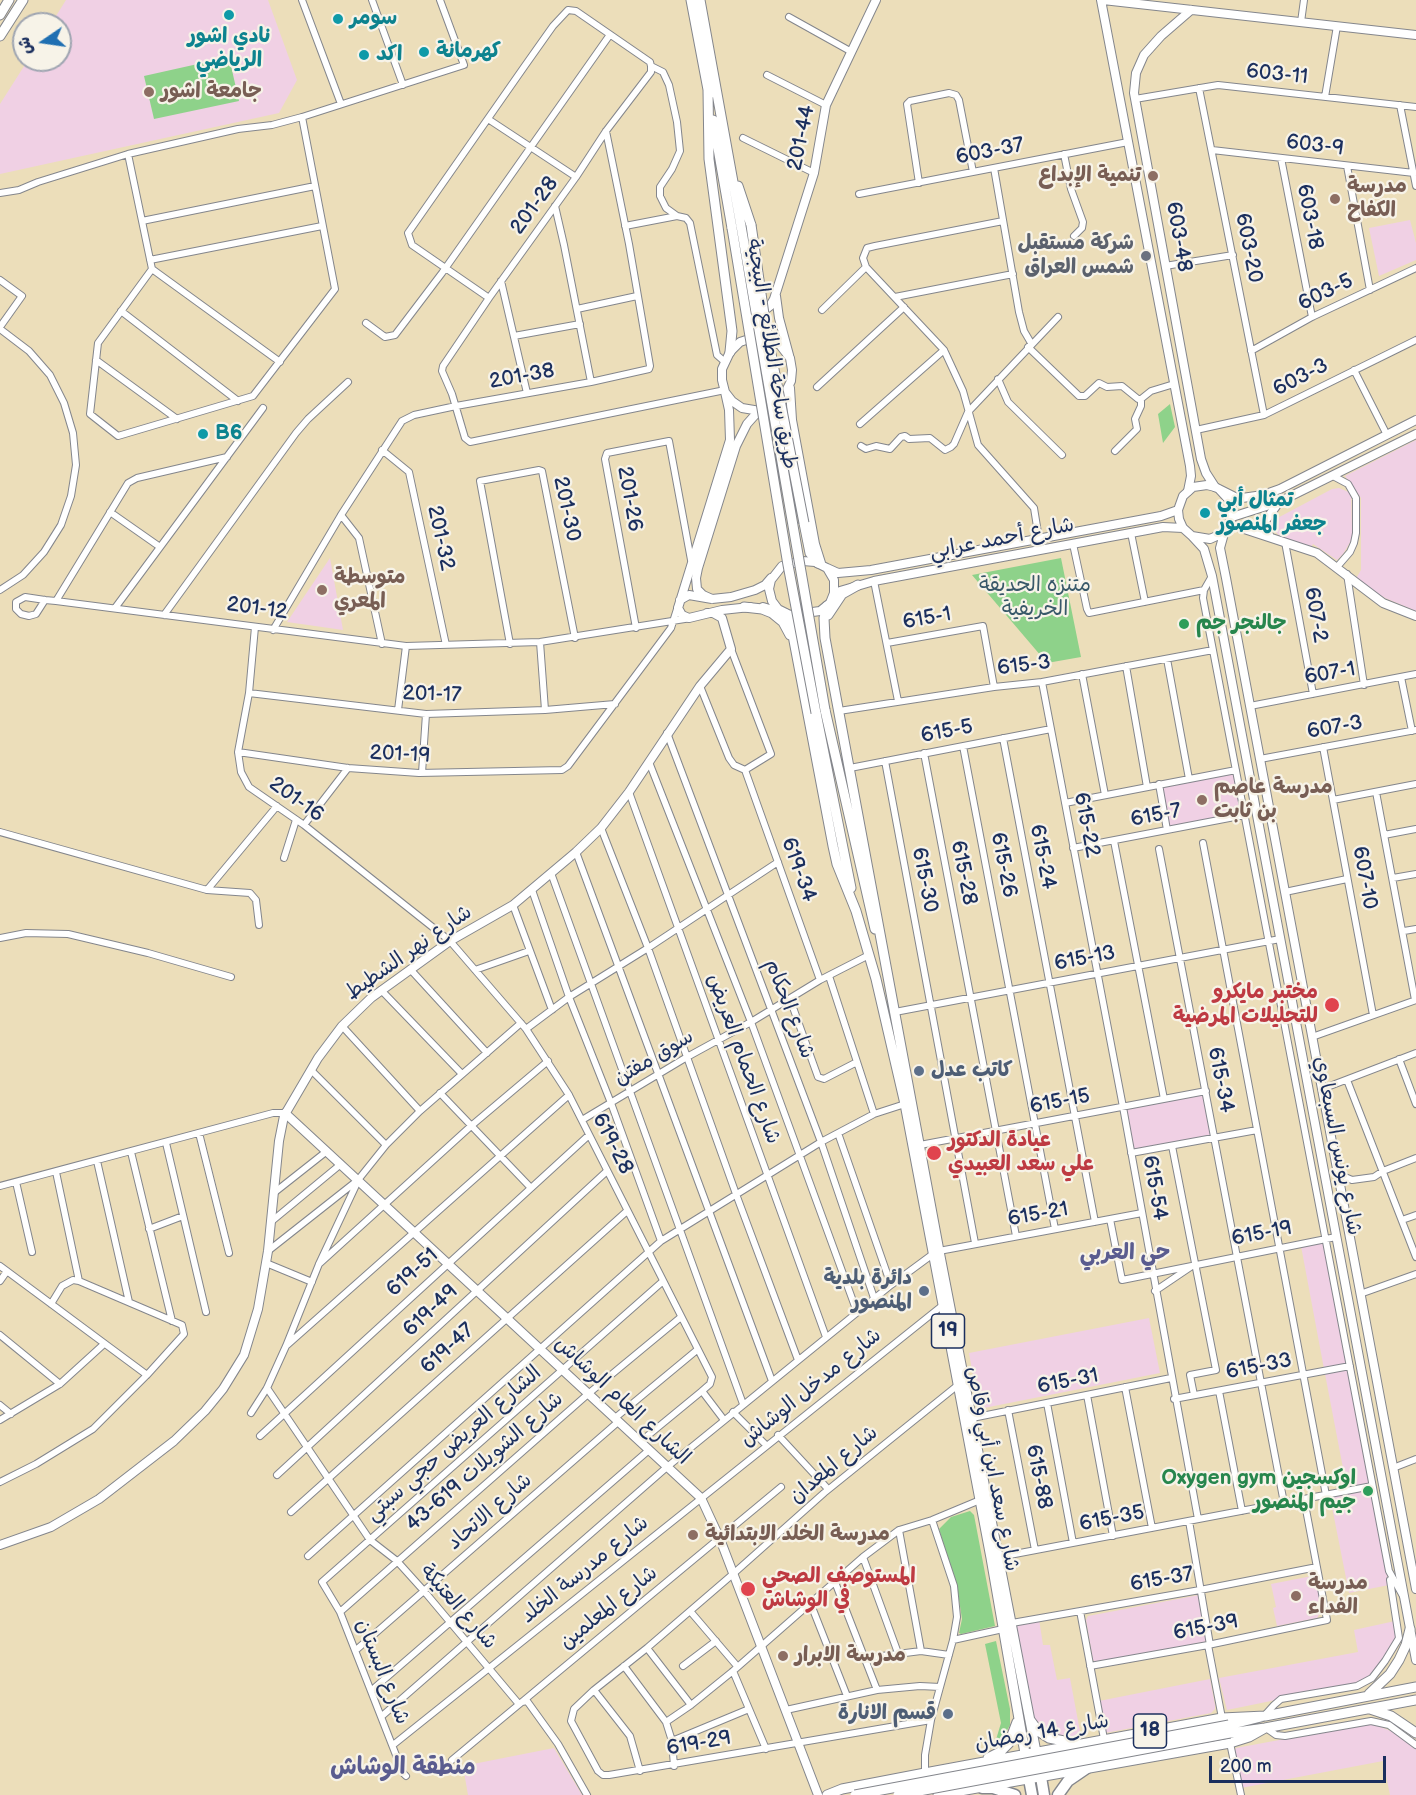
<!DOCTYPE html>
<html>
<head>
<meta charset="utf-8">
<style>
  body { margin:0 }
  #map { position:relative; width:1416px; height:1795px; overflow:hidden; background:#ecdeba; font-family:"Balsamiq Sans","Playpen Sans Arabic",sans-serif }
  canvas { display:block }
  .north { position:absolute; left:12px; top:12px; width:60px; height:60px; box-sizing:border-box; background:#f7f3e8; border:2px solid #9fa5b1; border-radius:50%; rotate:257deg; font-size:16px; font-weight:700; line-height:24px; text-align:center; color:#1b2f5e }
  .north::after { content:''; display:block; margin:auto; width:21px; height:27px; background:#1f6fb2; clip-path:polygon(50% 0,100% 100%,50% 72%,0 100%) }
  .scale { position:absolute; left:1209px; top:1756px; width:177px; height:27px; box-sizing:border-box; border:3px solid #1b2f5e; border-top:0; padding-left:8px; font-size:18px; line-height:21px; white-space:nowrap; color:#1b2f5e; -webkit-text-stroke:4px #f7f3e8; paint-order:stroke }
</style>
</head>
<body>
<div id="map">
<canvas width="1416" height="1795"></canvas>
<div class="north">ش</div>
<div class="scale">200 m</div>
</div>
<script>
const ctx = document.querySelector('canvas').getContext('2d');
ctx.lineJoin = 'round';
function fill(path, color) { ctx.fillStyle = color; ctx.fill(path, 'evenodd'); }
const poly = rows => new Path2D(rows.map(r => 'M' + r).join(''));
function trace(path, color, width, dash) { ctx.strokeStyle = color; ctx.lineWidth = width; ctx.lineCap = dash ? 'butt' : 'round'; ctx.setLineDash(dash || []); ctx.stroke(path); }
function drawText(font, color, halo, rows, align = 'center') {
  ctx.font = font + ' "Balsamiq Sans","Playpen Sans Arabic",sans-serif'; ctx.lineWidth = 4.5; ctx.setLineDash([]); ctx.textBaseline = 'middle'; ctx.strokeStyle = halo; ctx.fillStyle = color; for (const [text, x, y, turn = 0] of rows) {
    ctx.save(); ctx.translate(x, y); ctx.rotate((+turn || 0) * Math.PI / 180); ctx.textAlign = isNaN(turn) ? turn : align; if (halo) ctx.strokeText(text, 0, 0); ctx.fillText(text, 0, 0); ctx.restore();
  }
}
fill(poly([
  [66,0,268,0,297,80,279,113,0,174,0,104,28,60,60,60,60,24,51,24],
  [1410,220,1416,243,1416,260,1379,276,1369,228],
  [1416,440,1416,611,1385,598,1355,580,1361,570,1361,498,1345,476],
  [1339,488,1351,493,1352,530,1352,539,1343,554,1337,560,1313,544,1311,547,1281,537,1268,525,1270,522,1332,489],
  [330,558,343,630,287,622],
  [1236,770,1245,815,1167,830,1159,784],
  [1203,1094,1211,1136,1134,1150,1126,1108],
  [1323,1242,1347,1362,1346,1365,1324,1369,1301,1246],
  [1149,1318,1160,1373,979,1409,969,1353],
  [1345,1370,1348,1372,1370,1483,1347,1489,1325,1374],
  [1370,1489,1389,1585,1349,1593,1330,1497],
  [1312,1576,1316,1577,1322,1610,1317,1618,1277,1626,1273,1608,1276,1607,1271,1584],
  [1199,1595,1208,1641,1097,1663,1093,1660,1086,1620,1088,1616],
  [1039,1619,1043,1645,1050,1645,1057,1680,1070,1678,1081,1737,1060,1739,1040,1730,1032,1718,1016,1628,1017,1624],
  [1395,1621,1396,1640,1376,1671,1366,1679,1354,1684,1227,1710,1219,1678,1358,1652,1354,1630],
  [1210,1679,1215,1705,1215,1709,1211,1713,1105,1733,1099,1701],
  [1371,1723,1398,1734,1416,1748,1416,1795,1390,1795,1383,1761,1241,1788,1234,1752,1236,1748],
  [554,1748,582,1795,468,1795,463,1766]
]), '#f0d0e4');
fill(poly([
  [229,57,239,101,154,119,144,76],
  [1170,404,1175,427,1163,443,1158,414],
  [1061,558,1081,657,1047,663,972,575],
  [970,1511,974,1515,995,1626,961,1634,959,1633,962,1619,958,1593,939,1529,951,1517],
  [996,1641,1010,1709,1010,1725,1002,1740,998,1744,991,1746,995,1743,1001,1723,985,1644]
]), '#8ed28a');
const minor = poly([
  [302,0,341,104],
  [372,0,403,85],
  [789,17,850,51],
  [1301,22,1304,0],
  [651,66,651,72,606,131,576,177,489,298,443,366,442,371,452,394,465,438,470,442,725,390],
  [767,75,826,105],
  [1199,88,1264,415],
  [1325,97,1337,26],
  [1135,99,1218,85,1416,107],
  [1400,105,1416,186],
  [488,119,576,177],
  [743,138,814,173],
  [1212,150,1414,173],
  [128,154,152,269,280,362],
  [1064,154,1071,189,1083,222,1082,228,1074,236],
  [1281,158,1312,317],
  [1347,166,1370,290],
  [994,168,1019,312,1024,331,1031,343],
  [919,183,907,104,910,101,949,93,956,95,959,100,973,172],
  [0,193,19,190,38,182,128,154,238,129,272,125,302,117,464,65,440,0],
  [859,194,1128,142],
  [555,206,564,245,591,382],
  [142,221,315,186],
  [1003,221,875,246,867,248,863,258,866,267,944,350,963,391,978,445,1034,508,1039,539],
  [625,226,677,216,686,218,690,223,717,355,725,362],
  [150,260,322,226],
  [1165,266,1233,255],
  [152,269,98,343,90,414,118,436,253,396,335,289,302,117],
  [0,280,22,296,0,327],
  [501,281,527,393],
  [895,297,1013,274],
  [489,298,412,245,408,233,524,67,553,26,568,10,576,11,650,62,651,66,663,72,669,85,677,122,680,151,672,169,660,187,660,196,666,208,677,216],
  [577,309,637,296],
  [822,310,866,267],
  [121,311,238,401],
  [366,323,385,337,395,335,442,273,609,36],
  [0,329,29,351,50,375,64,403,73,433,76,465,71,496,61,525,44,552,23,575,0,590],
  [514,336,580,324],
  [1028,347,1079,396,1085,396,1099,383,1107,387,1122,386,1138,399,1141,399],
  [1251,351,1312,317,1416,268],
  [96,360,177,419],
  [1354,370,1387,435],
  [998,379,1008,402,1062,455],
  [817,387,904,307],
  [860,424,944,350],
  [1196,430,1264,415,1416,340],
  [861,446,866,449,876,446,890,449,901,437,905,436,909,439,930,438,945,450,951,447,954,444,968,412,1058,317],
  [382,450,409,472,446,645],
  [1115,451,1137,429,1135,419,1141,406,1141,399,1151,391,1174,384],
  [227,457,137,478,128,483,56,601,406,646,540,642,691,618],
  [1333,476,1348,484,1356,498,1356,533,1354,543,1350,552,1337,567],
  [110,512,160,547],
  [341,515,359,538,382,644],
  [1131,533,1145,602],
  [1285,542,1313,694],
  [1073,544,1087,609,1089,613,1204,590],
  [1347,574,1364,685],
  [1212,576,1204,590,1203,598,1389,1571,1403,1596],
  [874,581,898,701],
  [45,600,36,614,29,616,21,614,16,609,16,602,25,597,45,600,56,601],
  [115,608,263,408],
  [164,615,296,433,308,419,348,382],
  [255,627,249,693,238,752,241,772,249,787,304,825,450,941,526,1029,569,1095,712,1377,710,1384,702,1391,640,1442],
  [636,628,605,459,607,453,669,441,691,560],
  [273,630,341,515,402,421,414,415,456,406,591,382,649,369,650,366,629,244,606,131],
  [540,642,545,710],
  [887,643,983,626,994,687],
  [510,644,480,481,539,470,542,471,575,638],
  [731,649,771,754,745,770],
  [1167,659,1189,779],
  [1126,666,1147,787],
  [1082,674,1105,795],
  [1401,677,1412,731],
  [1042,682,1123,1107,1198,1519],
  [700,686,729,758,734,765,745,770],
  [249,693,426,714,545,710,615,704],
  [1250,706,1416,674],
  [398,710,406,646],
  [839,711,994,687,1042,682,1213,650],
  [667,733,821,1142,874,1298],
  [1003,738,1095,1222],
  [963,746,1055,1229],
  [1323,747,1373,1015],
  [238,752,348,768,419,773,562,770,568,766,671,628,678,606],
  [924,753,1016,1236],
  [1260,759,1416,730],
  [885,761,975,1243],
  [649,762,751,1022,857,1312],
  [850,768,1051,729],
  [745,770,820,980],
  [422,773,426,714],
  [1159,784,1167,830],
  [629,792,826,1337],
  [1376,792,1415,1000],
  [1333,800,1416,784],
  [1065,803,1236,770],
  [304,825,348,768],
  [601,828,648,948,736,1194,798,1360],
  [0,832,207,890,277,806],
  [1384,835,1416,829],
  [1114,841,1164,1099],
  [1203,843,1326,1495],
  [1073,848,1245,815],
  [1159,849,1284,1503],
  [576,852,772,1381],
  [284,858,296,820],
  [551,873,743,1404],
  [1393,878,1416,874],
  [207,890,250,893,256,900,259,925],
  [532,890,569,997,611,1103,661,1241],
  [1285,892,1347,879],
  [513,905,552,1010],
  [1404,931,1416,929],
  [0,938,26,933,68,934,148,953,231,977],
  [410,969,487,1053],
  [475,970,529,951],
  [829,976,874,1114],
  [381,990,461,1073],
  [790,999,818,1077,824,1079,857,1062],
  [895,1012,1280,939],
  [342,1026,420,1111],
  [526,1029,569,997,648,948,778,862],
  [1312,1037,1416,1000],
  [1399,1059,1416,1104],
  [311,1070,386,1145],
  [1347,1080,1416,1257],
  [1322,1089,1416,1053],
  [440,1093,531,1188],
  [582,1120,687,1057,751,1022,820,980,869,955],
  [199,1133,229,1253],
  [838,1133,891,1285],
  [166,1143,206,1312],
  [920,1145,1206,1091],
  [1172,1146,1216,1370,1190,1375,1194,1395],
  [131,1152,172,1321],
  [1131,1153,1257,1130],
  [97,1161,129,1302],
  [56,1172,79,1281],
  [1338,1174,1352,1180,1374,1177,1383,1171,1416,1158],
  [16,1182,32,1252],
  [0,1186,273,1113,285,1113],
  [275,1192,327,1151],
  [1110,1219,1122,1280,1336,1237],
  [1402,1220,1416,1215],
  [272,1221,341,1164],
  [149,1229,183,1216],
  [268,1251,358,1180,386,1145,420,1111,521,1023],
  [939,1251,1142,1213],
  [266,1263,312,1282],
  [319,1264,471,1126,548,1061],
  [0,1266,147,1375],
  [0,1281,7,1271],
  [1155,1291,1192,1266],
  [1360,1294,1416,1274],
  [0,1335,60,1384],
  [286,1346,569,1095],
  [1125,1387,1152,1528],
  [267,1388,370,1540,397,1561,424,1591,518,1703],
  [702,1391,724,1420],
  [1219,1391,1242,1511],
  [1087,1395,1113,1536],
  [1174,1399,1350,1366],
  [1047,1403,1073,1543],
  [0,1405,11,1414],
  [1008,1410,1035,1550],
  [733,1412,766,1445],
  [251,1413,267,1388,286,1346,319,1264,357,1183],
  [615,1418,697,1350],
  [972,1418,1171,1378],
  [0,1420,60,1384,104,1344],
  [778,1435,828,1489],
  [260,1436,589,1135],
  [1393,1468,1416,1459],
  [277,1475,607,1171],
  [0,1482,36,1464,93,1429,147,1375,184,1334,182,1325,79,1281,73,1280,62,1286,51,1304],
  [291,1512,627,1211],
  [1189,1521,1210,1645],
  [899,1530,921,1651],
  [308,1556,661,1241,821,1142,874,1114,905,1104],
  [863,1557,898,1653],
  [999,1557,1372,1486],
  [835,1582,877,1690],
  [810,1602,847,1696],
  [690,1611,737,1666],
  [1080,1611,1104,1739],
  [340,1612,588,1394,681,1317],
  [1012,1623,1200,1590,1317,1567],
  [953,1640,1003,1629],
  [1208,1645,1222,1718],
  [647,1648,691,1705],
  [356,1650,618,1422],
  [866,1658,921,1651,949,1655],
  [624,1666,666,1722,672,1741,674,1766],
  [683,1666,716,1641],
  [1090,1666,1208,1645,1327,1620,1304,1499],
  [733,1671,766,1749],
  [372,1690,649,1450],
  [594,1690,630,1736,640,1771],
  [522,1702,527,1701,558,1744,587,1795],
  [786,1710,877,1690,920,1686,940,1687],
  [1265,1715,1274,1705,1281,1699,1357,1686,1372,1678,1385,1661,1399,1638,1390,1580],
  [382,1716,667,1467,891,1285,933,1254],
  [931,1720,609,1775,603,1775,598,1771,571,1721,574,1709,594,1690,647,1648,733,1574,824,1493,958,1385],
  [666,1722,691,1705,733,1671,863,1557,899,1530,932,1520,980,1500],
  [1266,1728,1276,1735,1285,1736,1371,1721,1389,1725,1416,1745],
  [672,1741,749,1709],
  [1230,1743,1241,1795],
  [393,1745,943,1305],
  [452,1760,781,1487],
  [925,1773,925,1755,931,1720,953,1640,957,1617,954,1586,932,1520],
  [406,1776,403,1773,340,1612,322,1582,662,1282]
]);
const tertiary = poly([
  [1101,0,1190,466,1191,476,1188,491],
  [1103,0,1416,35],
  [1191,10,1161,36,1144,55,1136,73,1134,93,1201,459,1206,473,1215,487],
  [776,296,779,318,789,355],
  [761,313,770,306,774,299,814,173,826,105,876,0],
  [1229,524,1317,553,1383,603,1416,616],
  [1269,535,1264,529,1263,524,1279,502],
  [285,1113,701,1498,720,1539,818,1795]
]);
const secondary = poly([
  [755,337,765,337,780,345,790,358,792,370,791,381,783,397,776,405,760,411,742,408,732,401,725,392,722,380,722,369,730,352,740,342,755,337],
  [790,388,792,420,815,544,821,563],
  [725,392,729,410,730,440,678,608,682,615,689,618,722,610,750,607],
  [1219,489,1230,501,1232,508,1229,526,1221,534,1210,539,1192,536,1183,528,1179,519,1178,510,1183,496,1193,487,1207,485,1215,487,1237,498,1242,498,1263,495,1280,489,1416,420],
  [1232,517,1279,502,1416,434],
  [1225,530,1220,548,1226,578,1416,1589],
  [1192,536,1204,549,1212,576,1416,1660],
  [803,561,815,562,827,568,834,580,834,593,830,603,820,611,790,615,778,609,772,601,769,589,771,580,782,566,803,561],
  [827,568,838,573,871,570,1161,516,1178,510],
  [712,599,703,595,697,589,696,578,698,568,736,446,747,424,755,415,762,411],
  [680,600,689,595,712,599,731,597,755,590,765,585,771,578],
  [832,600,840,591,874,581,1163,527,1183,528],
  [763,607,786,614],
  [0,1545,51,1527,99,1499,174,1441,205,1411,223,1389,244,1355,258,1309,268,1251,279,1141,284,1116,318,1058,342,1026,371,998,450,941,513,905,576,852,601,828,629,792,700,686,731,649,722,618,713,613,707,613]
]);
const primary = poly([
  [691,0,709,95],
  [700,0,741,226],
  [0,15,9,0],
  [0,36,23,0],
  [708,90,709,159,732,331,730,352],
  [713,120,732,228],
  [738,186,751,225],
  [804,523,810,553,818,563],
  [827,606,824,618,825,638,939,1251,1037,1757],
  [744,607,762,609,772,613,783,622,790,635],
  [786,614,791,625,833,846,837,864,856,911,876,979,905,1104,991,1558,1026,1759],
  [828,615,842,594,858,585],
  [825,710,875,929],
  [816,713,851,888],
  [1369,1694,1390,1674,1399,1660,1406,1645,1410,1629],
  [1370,1709,1391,1716,1416,1733],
  [1030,1720,1038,1731,1049,1738,1074,1743],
  [1229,1725,1265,1716,1416,1687],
  [1230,1733,1265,1728,1416,1700],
  [988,1758,1000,1752,1009,1743,1017,1722],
  [827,1795,842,1789,925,1773,1222,1718,1265,1716],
  [938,1795,1230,1743,1249,1737,1265,1728]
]);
const motorway = poly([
  [1041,1777,1044,1795],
  [1029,1779,1032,1795],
  [982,1788,993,1788,1015,1795],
  [1058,1795,1068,1781,1087,1768]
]);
trace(minor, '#84868c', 8);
trace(tertiary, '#84868c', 10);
trace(secondary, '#84868c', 10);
trace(primary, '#84868c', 11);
trace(motorway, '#84868c', 13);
trace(minor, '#fff', 6);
trace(tertiary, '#fff', 8);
trace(secondary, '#fff', 8);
trace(primary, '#fff', 9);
trace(motorway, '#fff', 10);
const primaryBridge = poly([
  [751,225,766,328,804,523],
  [741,226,825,710],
  [732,228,788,565,816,713],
  [855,1795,1229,1725],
  [898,1795,1230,1733]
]);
trace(primaryBridge, '#84868c', 11, []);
trace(primaryBridge, '#fff', 9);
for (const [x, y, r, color] of [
  [229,15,6,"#0f9aa8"],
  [338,19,6,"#0f9aa8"],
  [424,52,6,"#0f9aa8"],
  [364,55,6,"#0f9aa8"],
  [149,92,6,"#8d6e63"],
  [1153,176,6,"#8d6e63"],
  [1335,199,6,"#8d6e63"],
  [1146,256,6,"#6b7280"],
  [203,434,6,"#0f9aa8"],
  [1205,513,6,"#0f9aa8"],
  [322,590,6,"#8d6e63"],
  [1184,624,6,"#2e9e5b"],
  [1202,800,6,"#8d6e63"],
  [1332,1005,8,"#e0444e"],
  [919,1071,6,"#5c6f8a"],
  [934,1153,8,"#e0444e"],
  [924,1291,6,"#5c6f8a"],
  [1368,1491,6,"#2e9e5b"],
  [693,1535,6,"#8d6e63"],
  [748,1589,8,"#e0444e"],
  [1296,1596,6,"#8d6e63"],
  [783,1656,6,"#8d6e63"],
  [948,1714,6,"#5c6f8a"]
]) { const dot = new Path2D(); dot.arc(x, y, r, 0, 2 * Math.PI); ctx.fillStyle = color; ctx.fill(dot); trace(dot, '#f7f3e8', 2); }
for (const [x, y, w] of [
  [948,1331,33],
  [1150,1731,33]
]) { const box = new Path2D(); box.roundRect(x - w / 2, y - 17, w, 34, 4.5); ctx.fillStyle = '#f7f3e8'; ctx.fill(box); trace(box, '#1b2f5e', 1.5); }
drawText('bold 20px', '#1b2f5e', null, [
  ["19",948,1331],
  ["18",1150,1731]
]);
drawText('bold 21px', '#0d838f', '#f7f3e8', [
  ["سومر",350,19],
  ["نادي اشور",229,37,"center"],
  ["الرياضي",229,61,"center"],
  ["كهرمانة",436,52],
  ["اكد",376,55],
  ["B6",215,434],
  ["تمثال أبي",1217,501],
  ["جعفر المنصور",1217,525]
], 'left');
drawText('21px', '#1b2f5e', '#f7f3e8', [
  ["603-11",1277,75,6],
  ["201-44",802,138,-78],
  ["603-9",1315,146,7],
  ["603-37",990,152,-11],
  ["201-28",535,206,-54],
  ["603-18",1309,217,79],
  ["603-48",1178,237,80],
  ["603-20",1248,248,79],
  ["603-5",1326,293,-26],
  ["طريق ساحة الطلائع - البيجية",771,354,81],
  ["201-38",522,377,-10],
  ["603-3",1301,378,-27],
  ["201-26",629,499,80],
  ["201-30",566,509,78],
  ["201-32",440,538,78],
  ["شارع أحمد عرابي",1002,539,-11],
  ["201-12",257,609,8],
  ["607-2",1315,615,80],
  ["615-1",927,619,-10],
  ["615-3",1024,666,-7],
  ["607-1",1330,674,-10],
  ["201-17",432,695,2],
  ["607-3",1335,728,-10],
  ["615-5",947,732,-11],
  ["201-19",400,755,3],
  ["201-16",296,800,36],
  ["615-7",1156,816,-11],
  ["615-22",1086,825,79],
  ["615-24",1042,857,79],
  ["615-26",1003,865,79],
  ["619-34",798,870,70],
  ["615-28",963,873,79],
  ["607-10",1364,878,80],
  ["615-30",924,880,79],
  ["شارع نهر الشطيط",409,953,-35],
  ["615-13",1085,959,-11],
  ["شارع الحكام",789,1009,69],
  ["سوق مفتن",654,1058,-31],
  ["شارع الحمام العريض",743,1059,70],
  ["615-34",1220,1080,79],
  ["615-15",1060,1102,-11],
  ["619-28",612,1144,63],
  ["شارع يونس السبعاوي",1337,1146,79],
  ["615-54",1154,1188,80],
  ["615-21",1038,1215,-10],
  ["615-19",1262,1234,-11],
  ["619-51",413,1273,-42],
  ["619-49",431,1311,-43],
  ["619-47",448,1349,-42],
  ["615-33",1259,1367,-11],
  ["615-31",1068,1382,-11],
  ["شارع مدخل الوشاش",811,1388,-39],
  ["الشارع العام الوشاش",622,1401,43],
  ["الشارع العريض حجي سبتي",454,1444,-41],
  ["شارع الشويلات 619-43",485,1462,-41],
  ["شارع المعدان",834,1465,-40],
  ["شارع سعد ابن أبي وقاص",992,1469,79],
  ["615-88",1038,1477,79],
  ["شارع الاتحاد",490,1512,-41],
  ["615-35",1112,1519,-11],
  ["شارع مدرسة الخلد",585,1570,-39],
  ["615-37",1162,1580,-10],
  ["شارع العتيکة",458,1607,49],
  ["شارع المعلمين",609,1608,-39],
  ["615-39",1206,1628,-11],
  ["شارع البستان",382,1672,68],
  ["شارع 14 رمضان",1042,1733,-10],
  ["619-29",699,1744,-10]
]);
drawText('bold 21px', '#785e54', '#f7f3e8', [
  ["جامعة اشور",161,92],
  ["تنمية الإبداع",1141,176,"right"],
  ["مدرسة",1347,187],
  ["الكفاح",1347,211],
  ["متوسطة",334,578],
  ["المعري",334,602],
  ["مدرسة عاصم",1214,788],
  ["بن ثابت",1214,812],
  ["مدرسة الخلد الابتدائية",705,1535],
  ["مدرسة",1308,1584],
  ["الفداء",1308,1608],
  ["مدرسة الابرار",795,1656]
], 'left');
drawText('bold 21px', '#5b616d', '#f7f3e8', [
  ["شركة مستقبل",1134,244],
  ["شمس العراق",1134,268]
], 'right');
drawText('21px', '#385869', '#f7f3e8', [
  ["متنزه الحديقة",1035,586],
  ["الخريفية",1035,610]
]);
drawText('bold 21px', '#27864d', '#f7f3e8', [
  ["جالنجر جم",1196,624],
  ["Oxygen gym اوكسجين",1356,1479,"right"],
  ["جيم المنصور",1356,1503,"right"]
], 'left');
drawText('bold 21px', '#be3a42', '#f7f3e8', [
  ["مختبر مايكرو",1318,993,"right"],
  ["للتحليلات المرضية",1318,1017,"right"],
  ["عيادة الدكتور",948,1141],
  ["علي سعد العبيدي",948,1165],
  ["المستوصف الصحي",762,1577],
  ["في الوشاش",762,1601]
], 'left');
drawText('bold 21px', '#4e5e75', '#f7f3e8', [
  ["كاتب عدل",931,1071,"left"],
  ["دائرة بلدية",912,1279],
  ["المنصور",912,1303],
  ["قسم الانارة",936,1714]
], 'right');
drawText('bold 22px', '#5a5c8f', '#f7f3e8', [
  ["حي العربي",1125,1253]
]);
drawText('bold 24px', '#5a5c8f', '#f7f3e8', [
  ["منطقة الوشاش",403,1768]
]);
</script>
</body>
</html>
